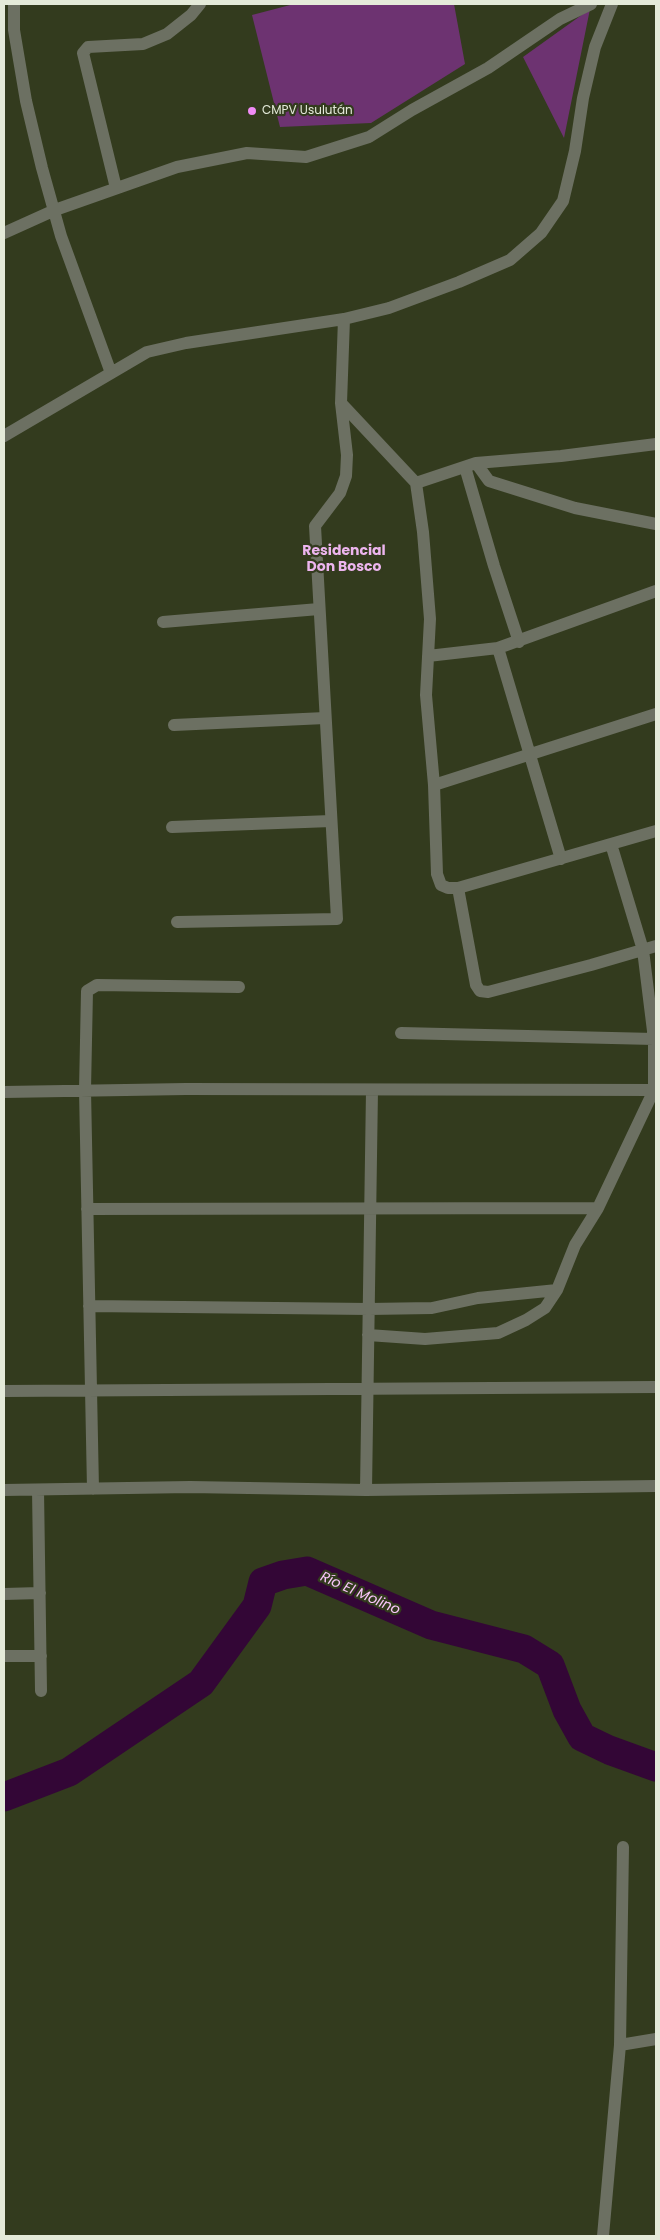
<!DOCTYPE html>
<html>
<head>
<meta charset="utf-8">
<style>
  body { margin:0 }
  #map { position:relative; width:660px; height:2240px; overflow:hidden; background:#333b1e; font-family:Poppins,sans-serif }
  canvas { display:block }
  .frame { position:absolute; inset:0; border:5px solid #e4ead9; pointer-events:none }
</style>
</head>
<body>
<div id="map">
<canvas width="660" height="2240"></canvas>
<div class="frame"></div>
</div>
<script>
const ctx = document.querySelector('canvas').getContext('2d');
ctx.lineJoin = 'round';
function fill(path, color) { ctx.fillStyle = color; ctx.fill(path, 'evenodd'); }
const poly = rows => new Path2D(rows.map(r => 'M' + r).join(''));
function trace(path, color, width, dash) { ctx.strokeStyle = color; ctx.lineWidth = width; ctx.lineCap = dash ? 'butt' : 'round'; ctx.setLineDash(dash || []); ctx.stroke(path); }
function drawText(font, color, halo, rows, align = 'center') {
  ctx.font = font + ' Poppins,sans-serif'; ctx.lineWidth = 4.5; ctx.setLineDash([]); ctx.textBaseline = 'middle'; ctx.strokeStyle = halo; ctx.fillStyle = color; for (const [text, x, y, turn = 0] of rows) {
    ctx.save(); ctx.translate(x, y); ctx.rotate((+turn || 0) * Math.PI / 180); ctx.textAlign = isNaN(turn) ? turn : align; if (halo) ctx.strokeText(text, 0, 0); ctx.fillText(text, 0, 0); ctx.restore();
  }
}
fill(poly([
  [294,4,454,4,465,64,371,123,280,127,252,15],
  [590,9,564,138,523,57]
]), '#6d3371');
trace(poly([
  [4,1797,69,1772,201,1683,257,1606,263,1582,283,1575,307,1571,431,1625,524,1649,550,1665,567,1710,582,1737,609,1750,656,1767]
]), '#330636', 29);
trace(poly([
  [14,4,14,30,26,101,42,168,61,236,111,373],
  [116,188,83,53,88,47,143,44,167,34,191,15,200,4],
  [4,233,55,210,177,167,247,153,306,157,369,137,412,110,488,68,560,19,591,4],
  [341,403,416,483,423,532,430,619,426,695,434,785,437,874,441,885,448,888,458,888,656,831],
  [4,436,147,352,186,343,344,319,389,308,459,282,510,260,541,233,563,201,575,151,583,98,595,47,612,4],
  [476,463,489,481,575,508,656,524],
  [465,467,494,566,519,642],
  [416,483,476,463,561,456,656,444],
  [163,622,319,609],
  [498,648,561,859],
  [428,656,498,648,656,591],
  [174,725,325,718],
  [434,785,656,714],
  [172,827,331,821],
  [458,888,476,985,480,991,488,992,591,965,656,946],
  [177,922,337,919,315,526,340,493,346,476,347,455,341,403,344,319],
  [401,1033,654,1039],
  [4,1092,186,1089,656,1090],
  [87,1209,598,1208],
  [89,1306,369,1309,432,1308,478,1298,557,1290],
  [368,1335,425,1339,498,1333,526,1320,545,1308,557,1290,575,1245,598,1208,654,1090,654,1039,643,950,611,844],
  [4,1391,656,1387],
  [93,1489,85,1090,87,991,97,985,239,987],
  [4,1490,190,1487,366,1490,656,1486],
  [38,1490,41,1691],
  [366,1490,372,1090],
  [4,1594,40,1593],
  [4,1656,41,1656],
  [620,2045,656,2039],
  [603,2236,620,2045,623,1847]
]), '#6c7062', 12);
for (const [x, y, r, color] of [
  [252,111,5,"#f08bf6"]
]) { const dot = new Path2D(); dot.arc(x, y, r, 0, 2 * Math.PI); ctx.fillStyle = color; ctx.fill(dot); trace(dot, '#333b1e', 2); }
drawText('12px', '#e4ead9', '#333b1e', [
  ["CMPV Usulután",262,111]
], 'left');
drawText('bold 14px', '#edb5ef', '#333b1e', [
  ["Residencial",344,551],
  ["Don Bosco",344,567]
]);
drawText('italic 14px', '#fac6fc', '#333b1e', [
  ["Río El Molino",360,1594,24]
]);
</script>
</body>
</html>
